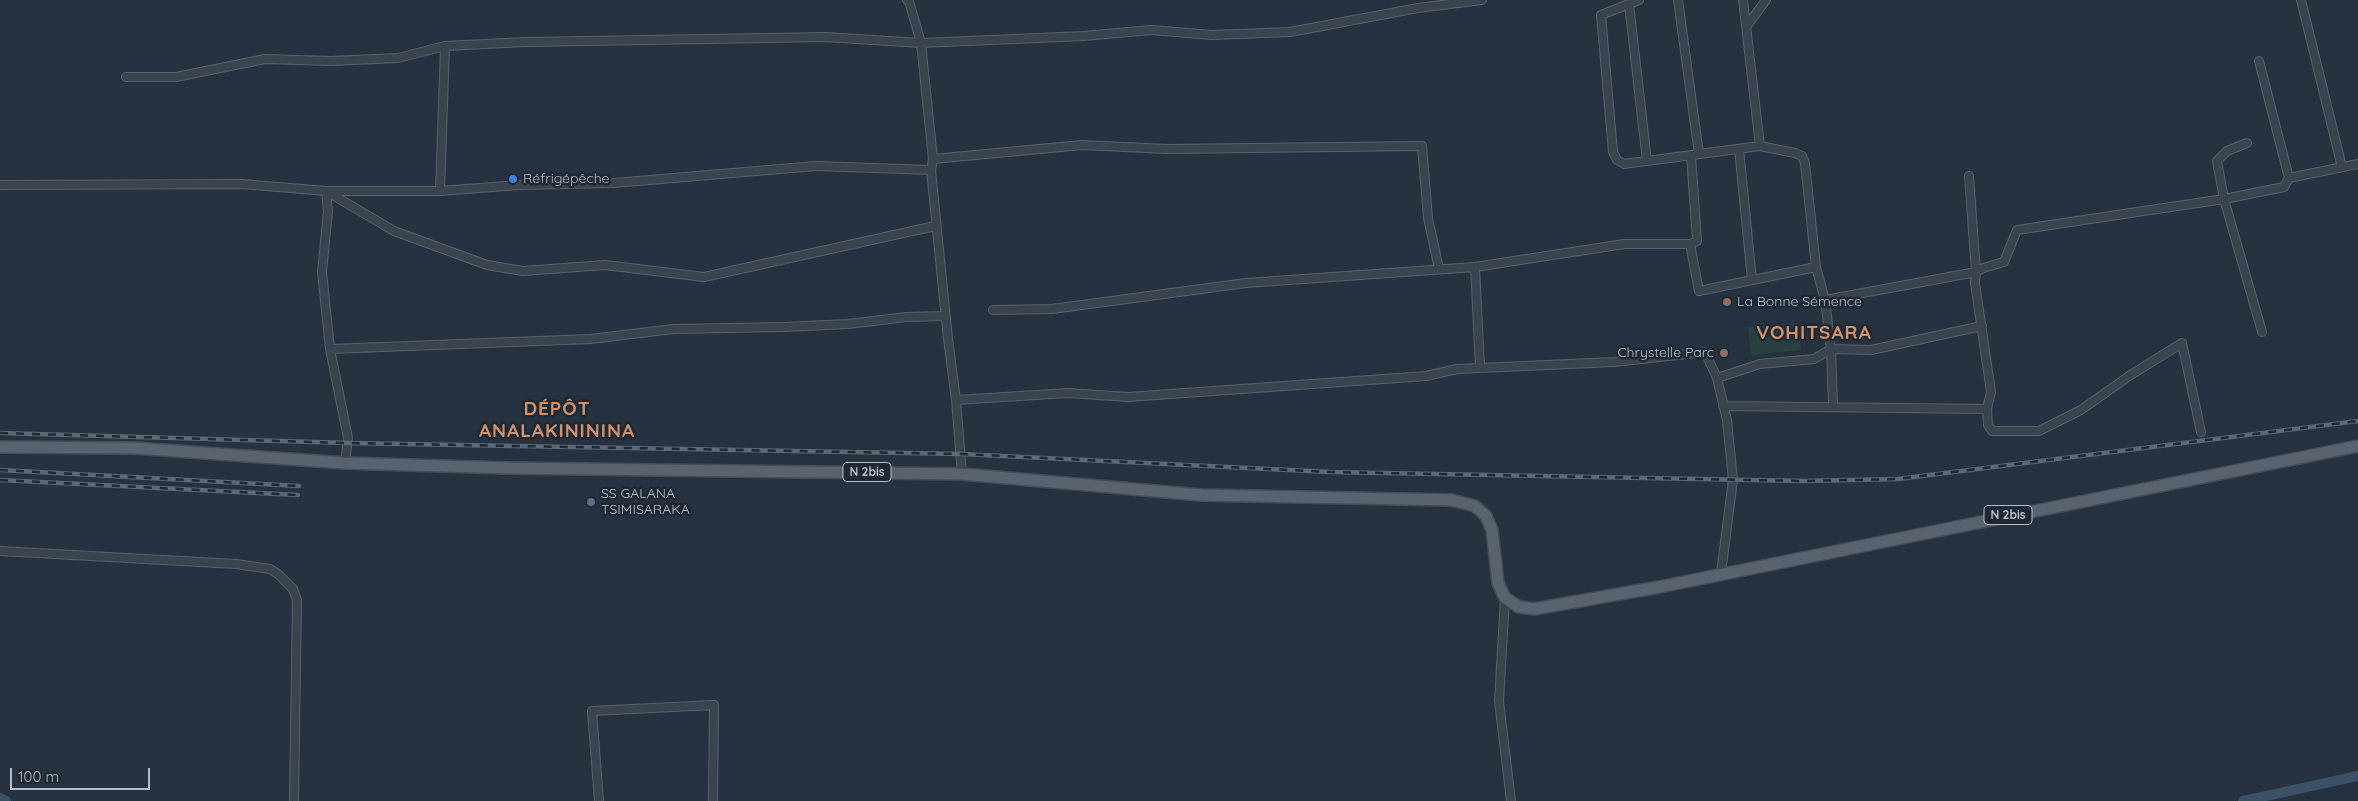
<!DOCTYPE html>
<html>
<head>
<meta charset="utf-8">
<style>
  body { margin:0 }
  #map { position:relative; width:2358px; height:801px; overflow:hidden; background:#26323f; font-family:Quicksand,sans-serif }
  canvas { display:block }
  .scale { position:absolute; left:10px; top:768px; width:140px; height:22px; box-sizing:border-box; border:2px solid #b6bfc9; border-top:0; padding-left:6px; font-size:15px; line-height:18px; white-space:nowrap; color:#b6bfc9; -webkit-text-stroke:4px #1f2934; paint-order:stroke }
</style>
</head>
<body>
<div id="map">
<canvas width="2358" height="801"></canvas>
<div class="scale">100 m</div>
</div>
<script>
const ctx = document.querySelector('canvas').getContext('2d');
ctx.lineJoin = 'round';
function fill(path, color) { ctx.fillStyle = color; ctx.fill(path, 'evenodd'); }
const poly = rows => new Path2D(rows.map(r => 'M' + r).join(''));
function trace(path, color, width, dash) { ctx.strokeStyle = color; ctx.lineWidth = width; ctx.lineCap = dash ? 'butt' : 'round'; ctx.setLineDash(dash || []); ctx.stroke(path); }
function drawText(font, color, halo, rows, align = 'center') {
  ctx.font = font + ' Quicksand,sans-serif'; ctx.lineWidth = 5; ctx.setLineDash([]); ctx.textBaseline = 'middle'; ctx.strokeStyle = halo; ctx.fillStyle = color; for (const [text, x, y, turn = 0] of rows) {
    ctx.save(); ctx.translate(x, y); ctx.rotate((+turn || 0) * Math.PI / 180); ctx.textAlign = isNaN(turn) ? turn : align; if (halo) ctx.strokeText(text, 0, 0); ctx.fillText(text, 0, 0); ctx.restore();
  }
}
fill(poly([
  [1798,323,1801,350,1751,355,1748,327]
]), '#294041');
trace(poly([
  [0,798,6,801],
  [2243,801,2358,776]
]), '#3c5067', 10);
const street = poly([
  [907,0,909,1,921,43,1084,36,1151,30,1212,35,1290,32,1418,8,1482,0],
  [1639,0,1601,15,1613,152,1617,160,1624,164,1760,146,1795,153,1802,156,1805,163,1816,267,1825,300,1831,349,1814,359,1760,364,1717,378],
  [1678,0,1699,154],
  [1743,0,1760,146],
  [2301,0,2342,167],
  [1629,4,1647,161],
  [1746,27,1766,0],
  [126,77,176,77,265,59,331,61,398,58,445,46,526,42,825,37,921,43,933,159,931,170],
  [2247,143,2227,151,2217,161,2224,199,2262,332],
  [1739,149,1752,280],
  [933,159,1082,145,1167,149,1422,146,1428,218,1439,269],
  [2289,178,2358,164],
  [0,185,242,184,326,191,440,191,519,185,614,183,816,166,931,170,948,339,956,400,962,474],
  [326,191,394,231,487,265,523,271,605,265,704,277,935,226],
  [326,191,328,211,322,272,330,349,348,438,345,463],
  [440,191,445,46],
  [1690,244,1699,291,1816,267],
  [1475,267,1480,367],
  [1825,300,1976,272,1983,268,2004,262,2017,230,2224,199,2284,187,2289,178,2259,61],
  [993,310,1052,309,1246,283,1475,267,1624,244,1690,244,1697,241,1691,155],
  [330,349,591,339,673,329,784,327,848,324,906,317,945,316],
  [956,400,1068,393,1128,397,1426,376,1457,369,1614,362,1705,352,1717,378,1727,420,1733,480,1721,573],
  [1723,406,1987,409,1991,392,1975,283,1976,272,1969,176],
  [1833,406,1831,349,1871,350,1982,326],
  [1987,409,1988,425,1992,431,2039,431,2081,410,2129,376,2182,343,2201,432],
  [0,551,236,564,270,569,278,574,293,589,297,600,294,801],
  [1505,598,1499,701,1511,801],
  [599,801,592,711,714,705,713,801]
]);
const primary = poly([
  [0,447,134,448,345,463,507,468,962,474,1201,495,1451,500,1475,506,1486,516,1492,530,1498,583,1505,598,1519,607,1534,609,1659,587,2358,446]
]);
trace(street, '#58626c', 10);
trace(primary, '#434d58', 14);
trace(street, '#3a444f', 8);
trace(primary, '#58636f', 11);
const rail = poly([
  [0,433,348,443,962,454,1330,472,1804,481,1898,479,2358,421],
  [0,470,299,486],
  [0,480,298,495]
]);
trace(rail, '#5c6876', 4.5);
trace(rail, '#1f2934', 2.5, [8]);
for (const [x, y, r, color] of [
  [513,179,5,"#3f7fe0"],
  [1727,302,5,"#8d6e63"],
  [1724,353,5,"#8d6e63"],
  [591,502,5,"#5c6f8a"]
]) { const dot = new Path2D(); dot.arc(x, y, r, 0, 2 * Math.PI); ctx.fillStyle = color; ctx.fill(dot); trace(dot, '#1f2934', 2); }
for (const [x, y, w] of [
  [867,472,48],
  [2008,515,48]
]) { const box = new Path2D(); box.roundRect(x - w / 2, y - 9.5, w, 19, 4); ctx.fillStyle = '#1f2934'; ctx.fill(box); trace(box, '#b6bfc9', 1); }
drawText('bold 12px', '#b6bfc9', null, [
  ["N 2bis",867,472],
  ["N 2bis",2008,515]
]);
drawText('14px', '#b6bfc9', '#1f2934', [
  ["Réfrigépêche",523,179],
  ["La Bonne Sémence",1737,302],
  ["Chrystelle Parc",1714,353,"right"],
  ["SS GALANA",601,494],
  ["TSIMISARAKA",601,510]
], 'left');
ctx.letterSpacing = '1px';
drawText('bold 19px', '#d29169', '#1f2934', [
  ["VOHITSARA",1814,333],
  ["DÉPÔT",557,409],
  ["ANALAKINININA",557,431]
]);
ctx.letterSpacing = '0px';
</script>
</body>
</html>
